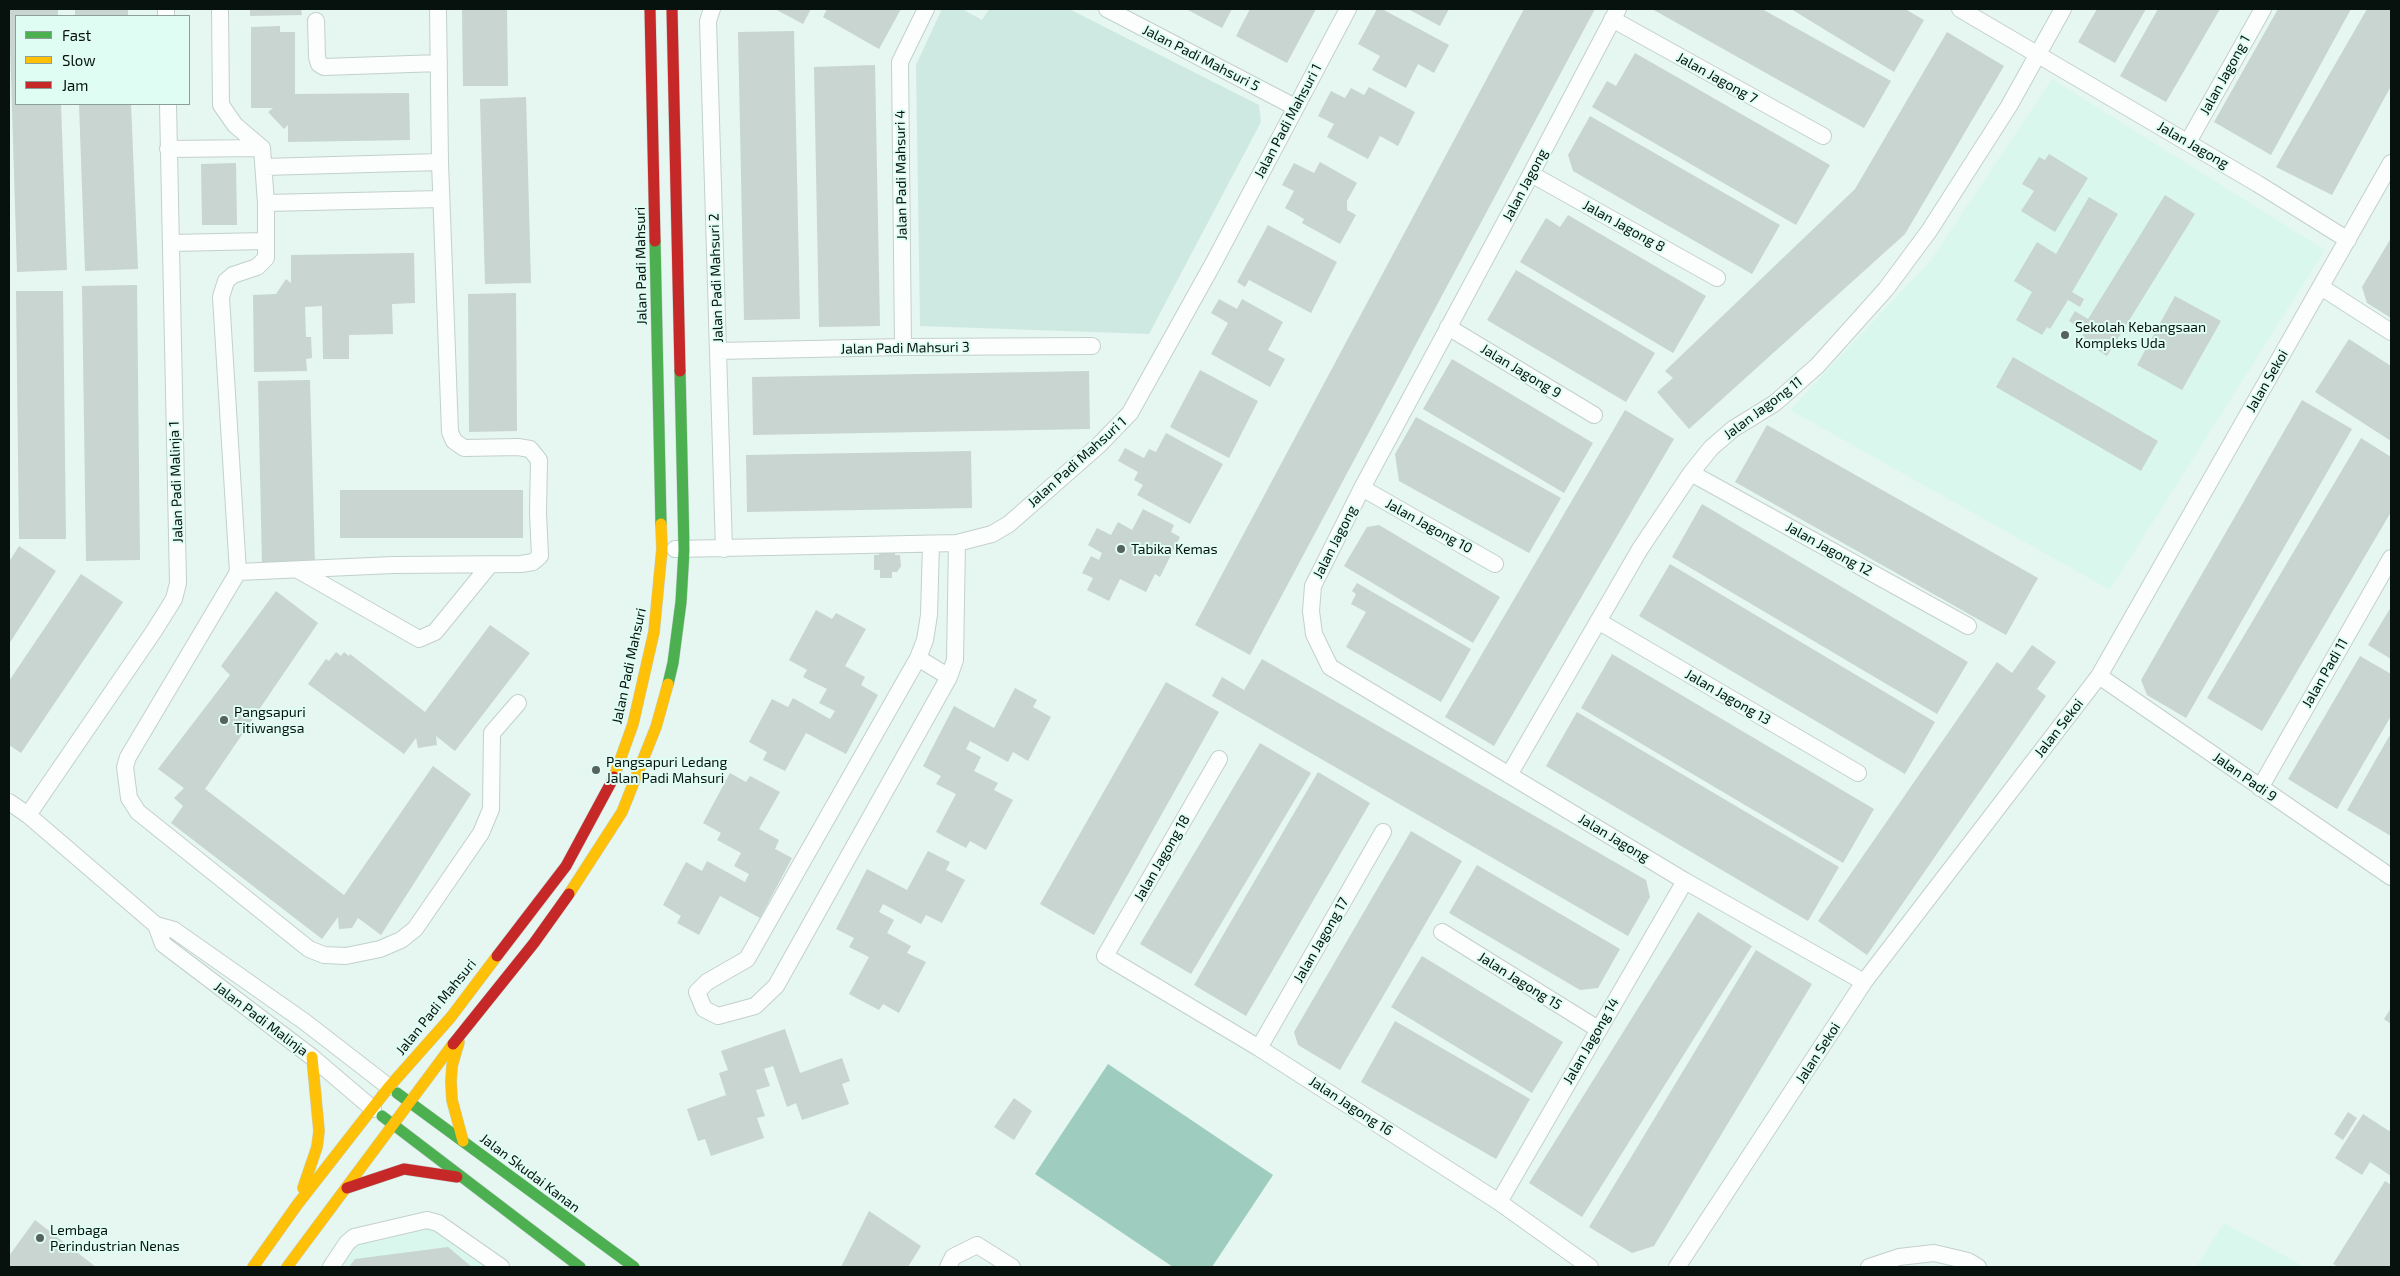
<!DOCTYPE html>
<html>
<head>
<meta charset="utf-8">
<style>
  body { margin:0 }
  #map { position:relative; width:2400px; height:1276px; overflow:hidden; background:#e6f6f1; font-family:"Exo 2",sans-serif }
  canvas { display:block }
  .frame { position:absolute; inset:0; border:10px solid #07120f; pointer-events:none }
  .legend { position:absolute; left:15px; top:15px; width:175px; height:90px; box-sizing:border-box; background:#dffdf3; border:1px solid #899f98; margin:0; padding:6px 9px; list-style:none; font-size:15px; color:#07120f }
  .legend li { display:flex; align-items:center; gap:10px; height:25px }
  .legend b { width:25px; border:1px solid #899f98 }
</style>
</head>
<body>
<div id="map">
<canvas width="2400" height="1276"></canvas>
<div class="frame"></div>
<ul class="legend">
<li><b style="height:6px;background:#4caf50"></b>Fast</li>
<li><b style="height:6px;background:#ffc107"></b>Slow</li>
<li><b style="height:6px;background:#c62828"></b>Jam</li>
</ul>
</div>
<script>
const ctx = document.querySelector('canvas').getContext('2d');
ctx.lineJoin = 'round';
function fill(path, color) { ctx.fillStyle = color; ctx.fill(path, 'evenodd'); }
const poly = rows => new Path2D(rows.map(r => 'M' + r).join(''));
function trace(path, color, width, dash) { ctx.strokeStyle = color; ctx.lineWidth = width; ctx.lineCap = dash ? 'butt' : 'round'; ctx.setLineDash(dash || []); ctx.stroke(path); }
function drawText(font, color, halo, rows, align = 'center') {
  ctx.font = font + ' "Exo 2",sans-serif'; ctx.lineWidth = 4; ctx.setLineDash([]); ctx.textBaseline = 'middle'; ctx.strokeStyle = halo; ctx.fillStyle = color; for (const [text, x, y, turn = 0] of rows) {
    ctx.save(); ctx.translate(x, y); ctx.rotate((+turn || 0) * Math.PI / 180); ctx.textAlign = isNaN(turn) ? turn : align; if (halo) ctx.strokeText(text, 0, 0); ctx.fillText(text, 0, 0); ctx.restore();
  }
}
fill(poly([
  [2052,79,2325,250,2110,590,1790,410,1931,260],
  [444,1218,513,1267,323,1267,342,1239],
  [2224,1223,2305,1267,2196,1267]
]), '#daf7ee');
fill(poly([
  [942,9,962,9,982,20,989,9,1069,9,1259,105,1261,122,1149,334,920,326,916,65]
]), '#cee9e1');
fill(poly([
  [1108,1064,1273,1175,1212,1267,1173,1267,1035,1174]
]), '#9ecdbf');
fill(poly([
  [9,9,58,9,58,16,16,16,16,104,61,104,67,270,17,272],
  [75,9,128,9,128,16,75,16],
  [250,9,301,9,302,15,250,16],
  [462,9,507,9,508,86,463,86],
  [775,9,811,9,803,24],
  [827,9,901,9,879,49,823,17],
  [1186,9,1232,9,1222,28],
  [1250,9,1316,9,1287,63,1236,36],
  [1377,9,1382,9,1449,45,1434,73,1418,64,1406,88,1372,70,1380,56,1358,44],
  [1408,9,1449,9,1440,26],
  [1524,9,1595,9,1250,655,1195,625],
  [1652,9,1762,9,1891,81,1864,128],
  [1791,9,1905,9,1924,20,1894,72],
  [2097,9,2146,9,2115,63,2078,42],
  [2158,9,2220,9,2166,102,2120,76],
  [2278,9,2351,9,2271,155,2214,122],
  [2367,9,2391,9,2391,86,2332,195,2276,167],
  [280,26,280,32,295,32,295,94,409,93,410,140,288,142,288,125,284,129,268,112,273,108,251,108,251,27],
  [794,31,800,319,744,320,738,32],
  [1947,32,2004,66,1905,234,1689,429,1657,392,1673,378,1665,371,1855,189],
  [1635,53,1830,165,1796,225,1592,107,1607,81,1616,86],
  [875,65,880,326,819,327,814,67],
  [1369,87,1415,112,1398,146,1380,136,1368,159,1327,137,1334,124,1318,116,1331,91,1345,98,1351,88,1364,95],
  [526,97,531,283,485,284,480,99],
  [79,104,131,104,138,269,85,271],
  [1590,116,1780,225,1752,274,1573,171,1568,155],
  [2049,154,2088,178,2055,232,2021,211,2034,191,2022,184,2039,157,2045,160],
  [1320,162,1357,183,1347,201,1347,210,1356,215,1340,244,1302,223,1304,219,1285,208,1294,191,1282,185,1294,163,1314,173],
  [236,163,237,225,202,225,201,164],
  [2165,195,2195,214,2107,356,2080,339,2085,332,2069,321,2075,311,2088,319],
  [2089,197,2118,214,2072,292,2084,299,2080,307,2068,300,2050,329,2047,327,2042,335,2016,320,2032,292,2014,281,2037,242,2056,254],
  [1568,215,1706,296,1673,353,1520,262,1546,218,1560,227],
  [1268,225,1337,262,1311,313,1249,280,1245,287,1237,282],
  [2391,238,2391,318,2367,303,2362,287],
  [414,253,415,303,392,304,393,334,349,335,349,359,323,359,322,306,305,307,306,337,311,337,312,358,306,359,307,371,254,372,253,295,276,294,286,279,291,283,291,255],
  [1516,270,1655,353,1626,402,1487,320],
  [137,285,140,560,86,561,82,286],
  [16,291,63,291,66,539,19,539],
  [516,293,517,431,469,432,468,294],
  [2175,296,2221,321,2182,390,2137,365],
  [1219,299,1237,309,1242,299,1283,322,1268,350,1285,359,1270,387,1211,354,1228,323,1211,313],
  [2349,339,2391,366,2391,441,2315,392],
  [2013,357,2158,441,2141,471,1996,387],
  [1452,359,1593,443,1564,493,1423,409],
  [1200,370,1258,401,1229,458,1170,427],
  [1089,371,1090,429,753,435,752,377],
  [310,380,315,565,262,566,258,381],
  [2302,400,2352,429,2186,718,2147,695,2141,680],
  [1625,410,1674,439,1494,746,1445,717],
  [1416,417,1561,498,1529,553,1399,481,1395,454],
  [1767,425,2038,578,2006,635,1735,482],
  [1166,433,1223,464,1190,524,1137,495,1143,485,1134,480,1138,472,1118,461,1125,448,1144,458,1149,449,1156,452],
  [2361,438,2391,457,2391,512,2262,731,2207,698],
  [971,451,972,508,747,512,746,455],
  [340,490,523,490,523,538,340,538],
  [1702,504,1968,662,1937,714,1672,557],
  [1143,509,1174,525,1171,532,1180,537,1160,577,1155,574,1146,592,1120,579,1109,601,1087,590,1093,578,1082,573,1091,556,1099,560,1102,553,1088,545,1097,528,1111,535,1118,522,1132,530],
  [1379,525,1500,597,1473,643,1344,566,1367,527],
  [19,546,56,571,9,644,9,562],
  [879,551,895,551,895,555,900,555,901,566,897,572,892,572,892,578,880,578,880,570,874,570,874,555,879,555],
  [1670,564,1935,722,1905,774,1639,616],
  [81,574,123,602,21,753,9,745,9,681],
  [1357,583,1471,649,1441,702,1346,647,1366,612,1351,604,1356,594,1352,591],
  [276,591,318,623,205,789,344,895,433,766,471,794,381,935,358,918,352,928,339,929,338,917,322,939,171,823,183,806,174,798,184,788,158,769,230,675,221,666],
  [2391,607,2391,659,2368,645],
  [816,610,832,619,836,613,866,629,845,666,865,677,861,685,878,695,846,754,806,733,785,771,763,760,767,752,749,742,772,699,788,707,793,698,830,719,835,711,819,703,827,689,803,677,807,670,789,660],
  [490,625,530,653,455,751,436,736,437,745,418,748,416,738,404,754,308,684,326,659,329,661,336,652,341,656,344,652,349,656,350,654,425,712],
  [2032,645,2056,662,2037,689,2046,696,1867,955,1818,921,1997,662,2012,673],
  [1612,654,1874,809,1843,863,1581,708],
  [2360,656,2391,674,2391,716,2337,809,2288,779],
  [1262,659,1646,880,1650,897,1628,936,1212,696,1222,677,1244,690],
  [1166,682,1219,712,1094,935,1040,904],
  [1015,688,1037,700,1033,707,1051,717,1028,761,1013,752,1008,762,970,741,966,749,981,757,974,771,998,783,994,790,1013,800,986,850,970,841,966,848,936,832,956,794,936,784,941,776,923,766,954,706,994,728],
  [1577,712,1839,867,1808,921,1546,766],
  [2391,733,2391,836,2347,810],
  [1260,743,1311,773,1191,974,1140,944],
  [1318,772,1370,803,1246,1016,1194,985],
  [730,773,746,782,750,776,780,792,759,829,779,840,775,849,792,858,760,918,720,896,699,935,677,923,681,916,663,905,686,862,702,871,707,861,745,882,749,874,734,866,741,853,717,840,721,833,703,823],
  [1411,831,1462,861,1340,1070,1298,1045,1294,1032],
  [928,851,950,862,946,870,965,880,942,923,926,915,921,924,883,904,879,912,894,920,887,933,911,946,907,953,926,962,899,1013,883,1004,879,1010,849,994,869,957,849,947,854,938,836,929,867,869,907,890],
  [1477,865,1620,949,1598,988,1580,990,1449,913],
  [1698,912,1752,946,1582,1217,1529,1183],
  [1756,950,1812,984,1654,1246,1632,1253,1589,1227],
  [1422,956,1563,1042,1532,1093,1391,1007],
  [2391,1008,2391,1024,2384,1019],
  [1395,1021,1530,1099,1496,1159,1361,1082],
  [785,1029,800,1073,842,1058,850,1081,842,1084,849,1104,802,1120,796,1103,787,1107,773,1066,764,1069,770,1086,756,1090,765,1116,757,1118,764,1138,711,1156,705,1139,698,1141,687,1109,726,1095,719,1073,728,1070,721,1051],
  [1014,1098,1032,1111,1014,1140,994,1127],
  [2348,1112,2357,1118,2343,1140,2334,1134],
  [2363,1114,2389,1131,2391,1128,2391,1176,2370,1162,2362,1175,2335,1158],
  [2385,1181,2391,1185,2391,1267,2339,1267,2333,1264],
  [869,1211,921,1246,908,1267,841,1267],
  [35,1220,96,1267,9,1267,9,1256],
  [448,1247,472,1267,349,1267,355,1259]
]), '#c8d5d1');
const street = poly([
  [166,9,166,16],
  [220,9,221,105,235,125,262,148,266,203,266,258,257,267,233,275,226,281,221,297,238,572,128,757,125,767,129,798,138,812,309,949,324,955,346,956,380,949,401,940,415,929,481,833,491,809,492,733,518,703],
  [712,9,708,21,724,549],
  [1107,9,1295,107],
  [1618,9,1531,174,1362,488,1313,586,1311,611,1314,634,1330,667,1685,881,1864,982],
  [1960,9,2258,184,2348,240],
  [1612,19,1823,136],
  [316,21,317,57,319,64,324,67,439,63],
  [2188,142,2263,9],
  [168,149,262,148],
  [264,167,440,162],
  [1531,174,1717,278],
  [266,203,441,199],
  [171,243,265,241],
  [2321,287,2391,332],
  [1448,327,1594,415],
  [903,347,900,62,926,9],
  [718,351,903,347,1092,346],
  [1691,473,1968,626],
  [1362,488,1495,564],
  [931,544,929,615,925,640,918,658,747,959,707,982,697,992,704,1009,718,1016,755,1006,776,986,949,677,955,660,957,543],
  [675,549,957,543,992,534,1009,524,1099,445,1130,413,1214,262,1348,9],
  [298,570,419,639,435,632,489,566],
  [238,572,393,565,521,564,533,562,540,556,538,513,539,460,530,449,518,447,464,448,454,441,450,432,440,162,438,9],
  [1598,621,1858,773],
  [918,658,949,677],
  [2099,676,2391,877],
  [1219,759,1105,956,1259,1048,1499,1202,1590,1267],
  [1509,775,1640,549,1691,473,1711,448,1733,429,1775,403,1817,366,1886,289,1929,231,2009,106,2063,9],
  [2260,788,2391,558],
  [9,802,28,815,156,925,174,930,305,1022,389,1087],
  [28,815,154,631,174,599,178,583,168,104],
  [156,925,163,944,312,1057,373,1109],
  [1442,932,1598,1029],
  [1259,1048,1383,832],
  [1499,1202,1685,881],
  [331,1267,347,1243,354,1237,427,1220,438,1223,501,1267],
  [948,1267,953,1257,977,1245,1012,1267],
  [1677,1267,1864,982,2099,676,2391,163],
  [1869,1267,1899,1257,1934,1253,1968,1261,1978,1267]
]);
const fast = poly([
  [655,241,661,524],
  [668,684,673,663,681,602,684,550,680,371],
  [397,1093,634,1267],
  [382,1116,580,1267]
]);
const slow = poly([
  [614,777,633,724,654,632,662,549,661,524],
  [569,894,622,812,656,727,668,684],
  [459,1042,452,1066,451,1082,452,1100,463,1141],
  [303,1188,317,1147,319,1131,312,1057],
  [253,1267,297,1205,389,1087,451,1017,497,956],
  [287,1267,453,1044]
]);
const jam = poly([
  [650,9,655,241],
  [672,9,680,371],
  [497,956,566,866,614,777],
  [453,1044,534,943,569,894],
  [347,1188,404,1169,457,1177]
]);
trace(street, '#c3d0cc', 18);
trace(fast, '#c3d0cc', 12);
trace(slow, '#c3d0cc', 12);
trace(jam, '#c3d0cc', 12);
trace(street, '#fbfefd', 16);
trace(fast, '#4caf50', 11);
trace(slow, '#ffc107', 11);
trace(jam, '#c62828', 11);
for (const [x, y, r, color] of [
  [2065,335,5,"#55625e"],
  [1121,549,5,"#55625e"],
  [224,720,5,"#55625e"],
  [596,770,5,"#55625e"],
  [40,1238,5,"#55625e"]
]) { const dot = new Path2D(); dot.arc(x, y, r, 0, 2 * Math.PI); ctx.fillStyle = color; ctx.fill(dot); trace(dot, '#dffdf3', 2); }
drawText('14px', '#07120f', '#dffdf3', [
  ["Jalan Padi Mahsuri 5",1201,58,27],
  ["Jalan Jagong 1",2225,75,-61],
  ["Jalan Jagong 7",1717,78,29],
  ["Jalan Padi Mahsuri 1",1288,121,-62],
  ["Jalan Jagong",2193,145,30],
  ["Jalan Padi Mahsuri 4",901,175,-91],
  ["Jalan Jagong",1525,185,-62],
  ["Jalan Jagong 8",1624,226,29],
  ["Jalan Padi Mahsuri",641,266,-91],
  ["Jalan Padi Mahsuri 2",716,278,-92],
  ["Jalan Padi Mahsuri 3",905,348,-1],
  ["Jalan Jagong 9",1521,371,31],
  ["Jalan Sekoi",2267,381,-60],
  ["Jalan Jagong 11",1763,408,-37],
  ["Jalan Padi Mahsuri 1",1077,462,-42],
  ["Jalan Padi Malinja 1",176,482,-92],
  ["Jalan Jagong 10",1429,526,29],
  ["Jalan Jagong",1335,542,-63],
  ["Jalan Jagong 12",1829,549,29],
  ["Jalan Padi Mahsuri",629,666,-78],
  ["Jalan Padi 11",2325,673,-60],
  ["Jalan Jagong 13",1728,697,30],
  ["Jalan Sekoi",2059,728,-52],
  ["Jalan Padi 9",2245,777,35],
  ["Jalan Jagong",1614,838,31],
  ["Jalan Jagong 18",1162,858,-60],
  ["Jalan Jagong 17",1321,940,-60],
  ["Jalan Jagong 15",1520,981,32],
  ["Jalan Padi Mahsuri",436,1007,-51],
  ["Jalan Padi Malinja",261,1019,37],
  ["Jalan Jagong 14",1591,1041,-60],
  ["Jalan Sekoi",1818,1053,-57],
  ["Jalan Jagong 16",1351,1106,33],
  ["Jalan Skudai Kanan",530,1173,37]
]);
drawText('14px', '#07120f', '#dffdf3', [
  ["Sekolah Kebangsaan",2075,327],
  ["Kompleks Uda",2075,343],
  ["Tabika Kemas",1131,549],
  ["Pangsapuri",234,712],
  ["Titiwangsa",234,728],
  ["Pangsapuri Ledang",606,762],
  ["Jalan Padi Mahsuri",606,778],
  ["Lembaga",50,1230],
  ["Perindustrian Nenas",50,1246]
], 'left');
</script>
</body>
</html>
